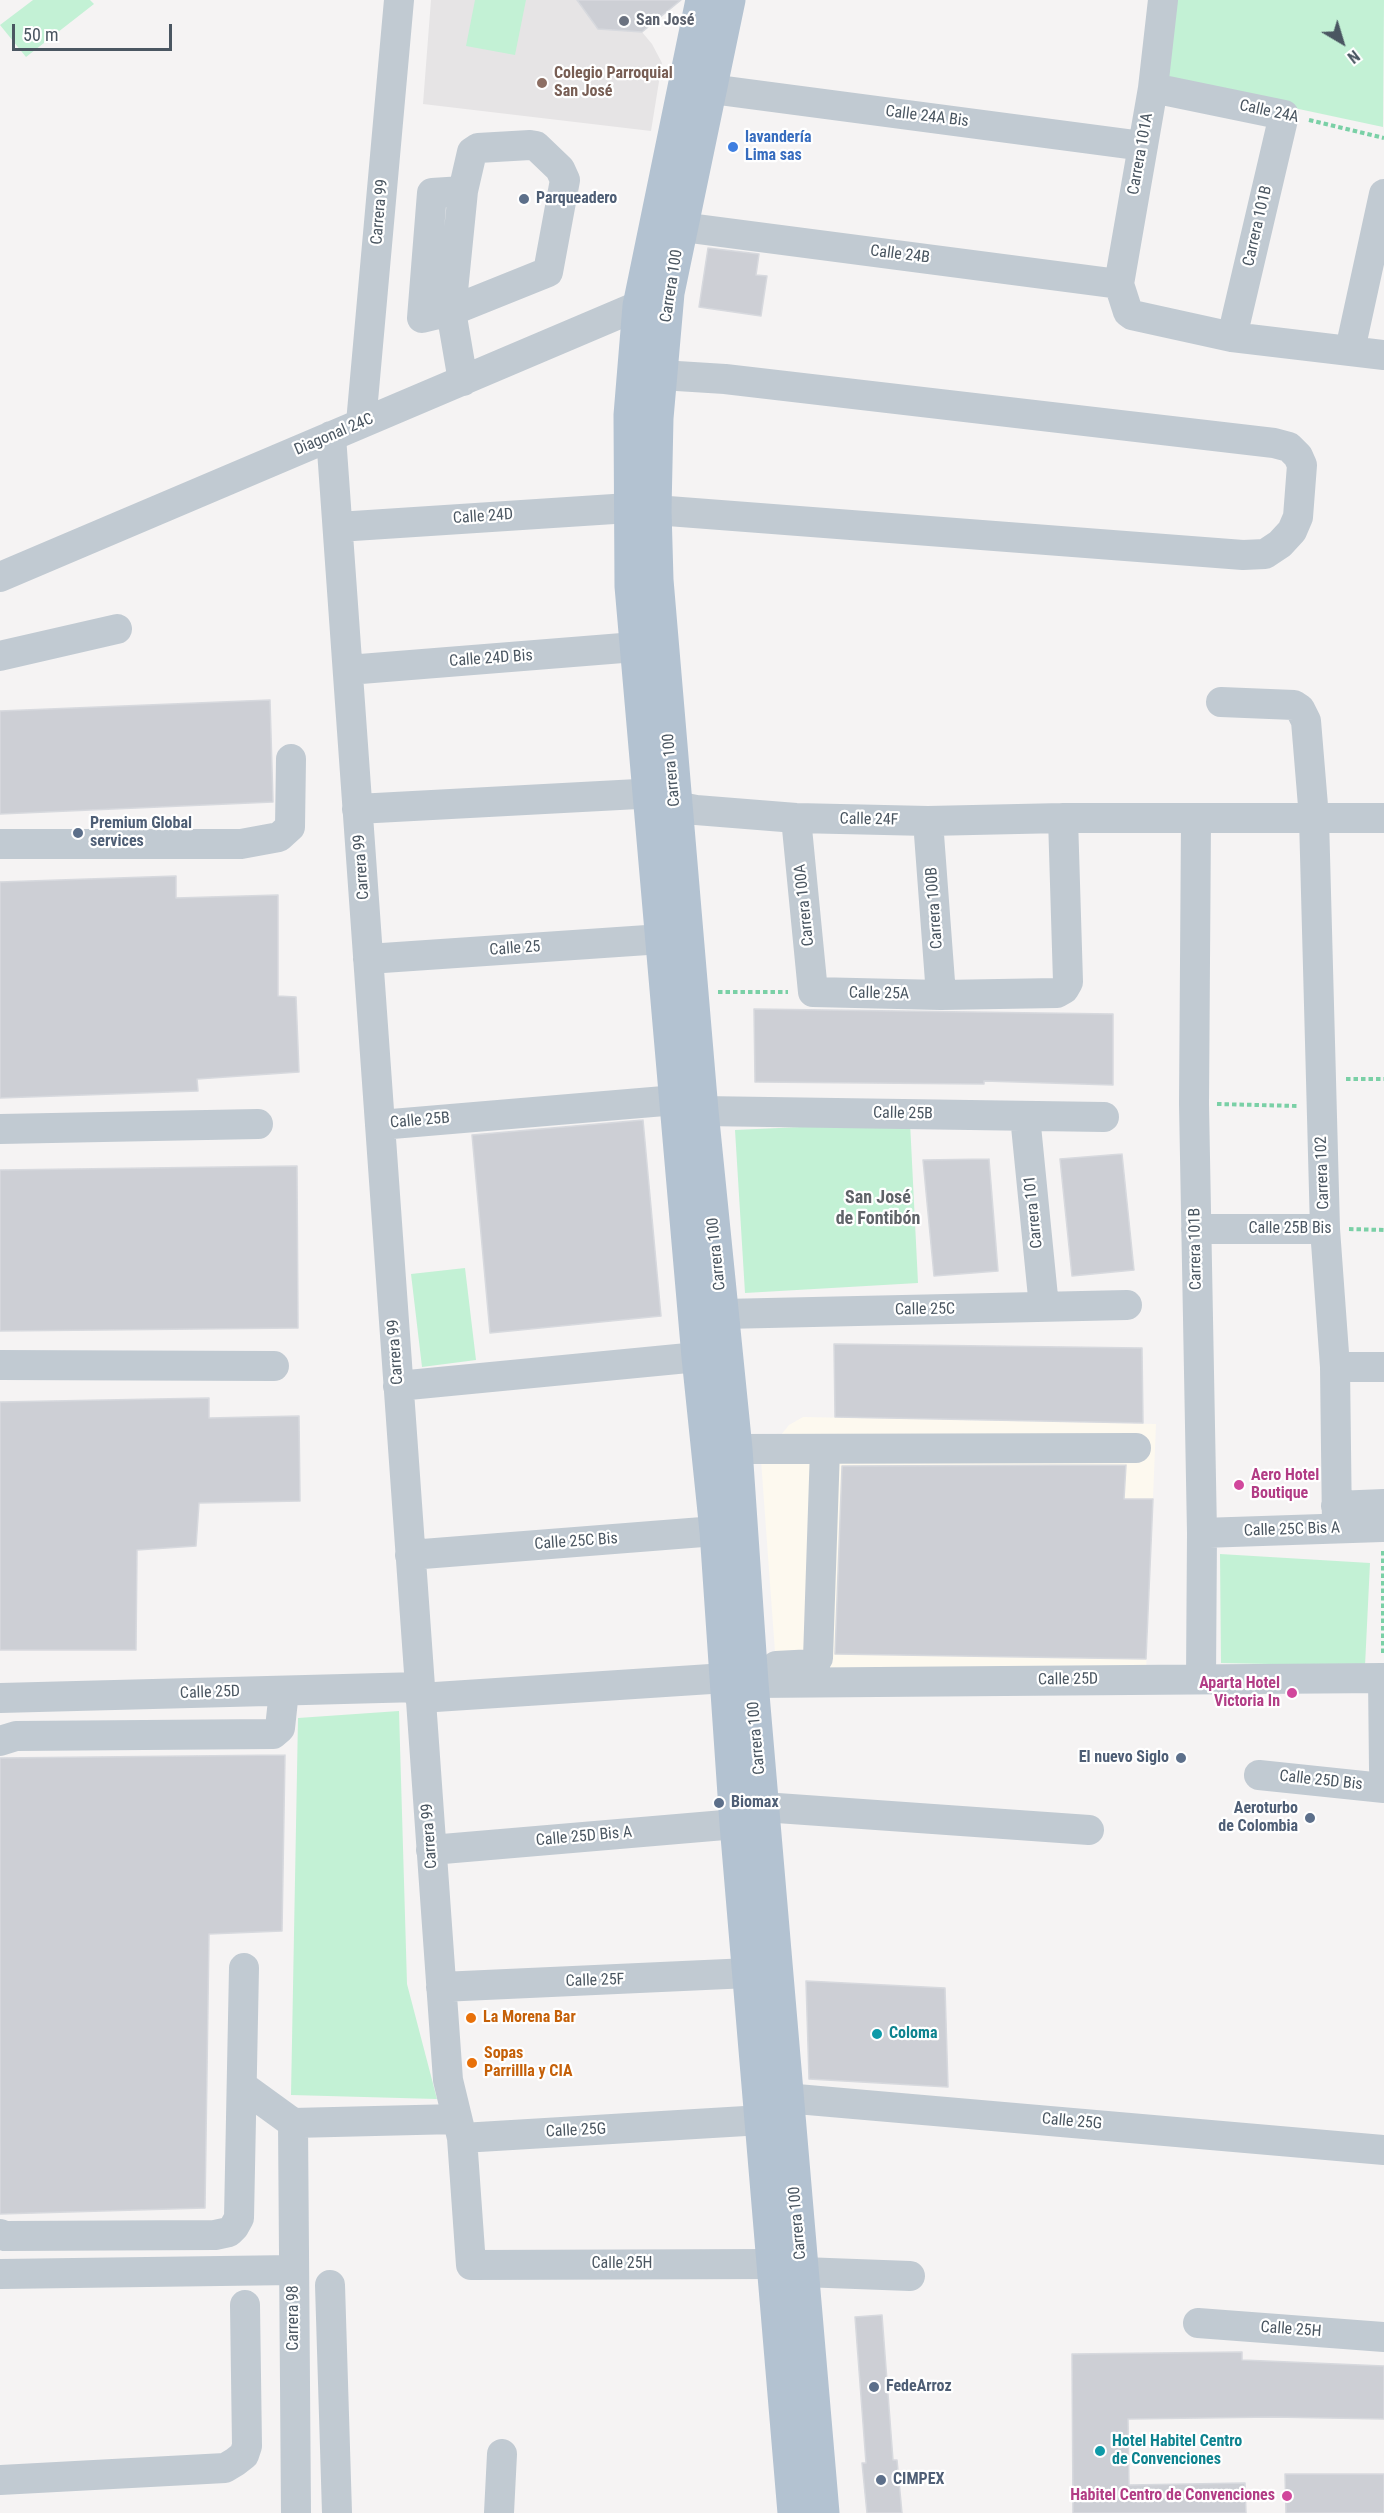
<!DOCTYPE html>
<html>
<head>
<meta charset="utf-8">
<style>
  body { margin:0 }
  #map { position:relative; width:1384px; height:2513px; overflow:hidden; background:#f5f3f3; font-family:"Roboto Condensed",sans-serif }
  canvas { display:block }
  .north { position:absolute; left:1312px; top:12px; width:60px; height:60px; -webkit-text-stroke:4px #fff; paint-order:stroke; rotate:142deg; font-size:16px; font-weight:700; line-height:24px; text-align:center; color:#4a5661 }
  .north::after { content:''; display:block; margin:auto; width:21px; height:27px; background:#4a5661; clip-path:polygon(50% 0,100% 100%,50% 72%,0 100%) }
  .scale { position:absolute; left:12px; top:24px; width:160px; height:27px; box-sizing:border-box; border:3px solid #4a5661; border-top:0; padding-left:8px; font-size:18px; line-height:21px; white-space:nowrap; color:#4a5661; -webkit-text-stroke:4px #fff; paint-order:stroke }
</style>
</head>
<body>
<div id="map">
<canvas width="1384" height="2513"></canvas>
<div class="north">N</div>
<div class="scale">50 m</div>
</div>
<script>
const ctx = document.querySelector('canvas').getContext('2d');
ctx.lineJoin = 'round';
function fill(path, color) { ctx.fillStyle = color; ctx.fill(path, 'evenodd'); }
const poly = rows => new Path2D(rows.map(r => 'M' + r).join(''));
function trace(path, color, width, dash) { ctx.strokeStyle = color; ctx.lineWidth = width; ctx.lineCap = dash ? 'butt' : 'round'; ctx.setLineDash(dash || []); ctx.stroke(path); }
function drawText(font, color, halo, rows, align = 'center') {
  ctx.font = font + ' "Roboto Condensed",sans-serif'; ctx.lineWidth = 4.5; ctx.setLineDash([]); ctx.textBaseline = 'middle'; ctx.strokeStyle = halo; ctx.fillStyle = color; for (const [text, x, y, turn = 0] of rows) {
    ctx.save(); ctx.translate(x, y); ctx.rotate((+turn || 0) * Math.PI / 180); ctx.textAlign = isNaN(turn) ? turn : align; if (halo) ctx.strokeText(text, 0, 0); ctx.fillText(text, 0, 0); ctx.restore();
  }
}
fill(poly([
  [803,1417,1156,1424,1146,1670,793,1672,775,1652,761,1460,789,1425]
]), '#fdf9ef');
fill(poly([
  [431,0,577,0,598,29,642,32,652,44,662,63,651,131,423,104]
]), '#e6e4e5');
fill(poly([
  [33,0,90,0,94,4,26,57,0,25],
  [475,0,526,0,515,55,466,46],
  [1169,0,1384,0,1383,127,1163,80],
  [910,1122,918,1283,745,1293,735,1130],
  [465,1268,476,1360,422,1367,411,1274],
  [1220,1554,1370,1563,1365,1666,1221,1663],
  [399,1711,407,1984,437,2099,291,2095,298,1718]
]), '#c3f1d5');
const building = poly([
  [577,0,681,0,642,32,598,29,577,0],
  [708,248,759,254,756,275,767,276,761,316,699,307,708,248],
  [270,700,273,802,0,814,0,711,270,700],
  [176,876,176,898,278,895,278,996,296,997,299,1072,197,1079,198,1091,0,1098,0,882,176,876],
  [754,1009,1113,1014,1113,1085,984,1081,984,1084,755,1082,754,1009],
  [643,1120,661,1316,490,1333,472,1135,643,1120],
  [1122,1154,1134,1270,1072,1276,1060,1159,1122,1154],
  [989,1159,998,1271,934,1276,923,1160,989,1159],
  [297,1166,298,1328,0,1331,0,1170,297,1166],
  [834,1344,1142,1348,1143,1423,835,1417,834,1344],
  [209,1398,209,1418,299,1416,300,1501,199,1503,196,1546,137,1550,136,1650,0,1650,0,1402,209,1398],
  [1126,1465,1124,1499,1153,1499,1146,1659,835,1654,842,1466,1126,1465],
  [285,1755,282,1931,209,1934,205,2208,0,2214,0,1758,285,1755],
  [806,1981,945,1988,948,2087,809,2079,806,1981],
  [882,2315,893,2460,897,2460,902,2513,867,2513,862,2463,866,2463,855,2317,882,2315],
  [1242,2352,1242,2360,1384,2366,1384,2419,1273,2417,1128,2419,1129,2485,1245,2483,1246,2513,1073,2513,1072,2354,1242,2352],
  [1285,2474,1384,2474,1384,2513,1286,2513,1285,2474]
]);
fill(building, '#cdcfd5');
trace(building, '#d7d9de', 1.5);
trace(poly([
  [1309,120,1384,138],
  [718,992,788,992],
  [1346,1079,1384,1079],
  [1217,1104,1297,1106],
  [1349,1229,1384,1230],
  [1383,1653,1383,1550]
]), '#7ad0a6', 4, [4.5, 3]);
trace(poly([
  [1163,0,1153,88,1119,284,1128,312,1132,315,1232,337,1384,355],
  [1153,88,1284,115,1232,337],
  [711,89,1143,146],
  [530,145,536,146,560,169,565,180,548,272,451,311,422,318,432,193,463,191,472,152,478,148,530,145],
  [463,191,451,311,463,381],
  [682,227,1119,284],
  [1350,350,1384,194],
  [361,423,399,0],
  [331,436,448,2080,462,2138,471,2265,773,2264],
  [655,510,1243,555,1265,554,1280,544,1292,531,1298,517,1302,465,1298,456,1289,447,1274,443,725,379,661,375],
  [338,527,629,508],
  [0,577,659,297],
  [0,656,117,629],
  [348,670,635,647],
  [1221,702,1294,705,1300,709,1306,721,1314,818,1325,1229,1335,1367,1337,1528],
  [357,809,638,794,650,801,696,810,796,818,928,821,1063,818,1384,818],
  [796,818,813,992,941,995,1057,993,1064,989,1068,982,1063,818],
  [1196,819,1194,1104,1202,1533,1201,1679],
  [928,821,941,995],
  [0,844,241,844,279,837,290,827,291,759],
  [368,959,662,939],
  [702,1111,1104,1117],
  [1025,1116,1044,1307],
  [380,1125,676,1100],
  [0,1129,258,1124],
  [1196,1229,1325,1229],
  [723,1314,1127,1305],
  [0,1365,274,1366],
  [1335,1367,1384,1367],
  [398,1386,698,1357],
  [736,1449,1136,1448],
  [1336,1506,1384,1504],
  [1202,1533,1382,1527],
  [410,1555,741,1529],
  [776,1666,814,1664,818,1658,825,1449],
  [752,1683,1383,1678,1384,1769],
  [0,1698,420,1687],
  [420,1698,726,1678],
  [0,1741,16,1736,273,1734,280,1728,284,1691],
  [1259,1775,1384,1788],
  [763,1807,1089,1830],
  [431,1850,736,1824],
  [441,1987,749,1973],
  [242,2086,293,2123],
  [762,2096,1384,2150],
  [293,2123,296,2513],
  [293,2123,457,2119],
  [462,2138,762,2120],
  [0,2234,5,2236,215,2235,229,2232,234,2227,239,2218,244,1968],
  [802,2272,910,2276],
  [0,2274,294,2270],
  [330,2285,337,2513],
  [1198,2323,1384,2337],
  [0,2480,225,2468,235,2462,244,2455,247,2446,245,2305],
  [499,2513,502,2454]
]), '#c1cad2', 30);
trace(poly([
  [702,0,639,306,630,415,631,586,698,1357,716,1531,736,1824,794,2513],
  [729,0,668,293,657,418,655,510,657,580,702,1111,736,1449,752,1683,823,2513]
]), '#b3c2d1', 33);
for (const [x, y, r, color] of [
  [624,21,6,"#6b7280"],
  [542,83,6,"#8d6e63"],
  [733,147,6,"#3f7fe0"],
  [524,199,6,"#5c6f8a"],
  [78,833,6,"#5c6f8a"],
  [1239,1485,6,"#d1479c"],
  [1292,1693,6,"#d1479c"],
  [1181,1758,6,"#5c6f8a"],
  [719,1803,6,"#5c6f8a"],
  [1310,1818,6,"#5c6f8a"],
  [471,2018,6,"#e8710a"],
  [877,2034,6,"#0f9aa8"],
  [472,2063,6,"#e8710a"],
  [874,2387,6,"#5c6f8a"],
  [1100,2451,6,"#0f9aa8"],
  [881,2480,6,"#5c6f8a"],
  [1287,2496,6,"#d1479c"]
]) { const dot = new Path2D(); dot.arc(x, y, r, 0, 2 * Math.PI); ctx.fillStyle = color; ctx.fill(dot); trace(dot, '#fff', 2); }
drawText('bold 16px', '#5b616d', '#fff', [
  ["San José",636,21]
], 'left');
drawText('bold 16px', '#785e54', '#fff', [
  ["Colegio Parroquial",554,74],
  ["San José",554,92]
], 'left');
drawText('16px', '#4a5661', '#fff', [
  ["Calle 24A",1269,112,12],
  ["Calle 24A Bis",927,117,7],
  ["Carrera 101A",1141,154,-80],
  ["Carrera 99",380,212,-85],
  ["Carrera 101B",1258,226,-77],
  ["Calle 24B",900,255,7],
  ["Carrera 100",672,286,-81],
  ["Diagonal 24C",334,435,-23],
  ["Calle 24D",483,517,-4],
  ["Calle 24D Bis",491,659,-4],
  ["Carrera 100",672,770,-95],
  ["Calle 24F",869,820,1],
  ["Carrera 99",362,867,-94],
  ["Carrera 100A",805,905,-96],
  ["Carrera 100B",935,908,-94],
  ["Calle 25",515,949,-4],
  ["Calle 25A",879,994,1],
  ["Calle 25B",903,1114,1],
  ["Calle 25B",420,1121,-5],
  ["Carrera 102",1323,1173,-92],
  ["Carrera 101",1034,1212,-96],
  ["Calle 25B Bis",1290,1229],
  ["Carrera 101B",1196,1249,-91],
  ["Carrera 100",717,1254,-96],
  ["Calle 25C",925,1310,-1],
  ["Carrera 99",396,1352,-94],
  ["Calle 25C Bis A",1292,1530,-2],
  ["Calle 25C Bis",576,1542,-4],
  ["Calle 25D",1068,1680,-1],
  ["Calle 25D",210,1693,-2],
  ["Carrera 100",757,1738,-95],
  ["Calle 25D Bis",1321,1781,6],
  ["Carrera 99",430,1836,-94],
  ["Calle 25D Bis A",584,1837,-5],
  ["Calle 25F",595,1981,-2],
  ["Calle 25G",1072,2122,5],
  ["Calle 25G",576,2131,-3],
  ["Carrera 100",798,2223,-95],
  ["Calle 25H",622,2264],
  ["Carrera 98",294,2318,-90],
  ["Calle 25H",1291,2330,4]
]);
drawText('bold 16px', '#366cbe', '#fff', [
  ["lavandería",745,138],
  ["Lima sas",745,156]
], 'left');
drawText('bold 16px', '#4e5e75', '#fff', [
  ["Parqueadero",536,199],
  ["Premium Global",90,824],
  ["services",90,842],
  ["El nuevo Siglo",1169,1758,"right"],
  ["Biomax",731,1803],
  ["Aeroturbo",1298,1809,"right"],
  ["de Colombia",1298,1827,"right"],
  ["FedeArroz",886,2387],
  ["CIMPEX",893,2480]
], 'left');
drawText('bold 16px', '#b23c85', '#fff', [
  ["Aero Hotel",1251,1476,"left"],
  ["Boutique",1251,1494,"left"],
  ["Aparta Hotel",1280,1684],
  ["Victoria In",1280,1702],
  ["Habitel Centro de Convenciones",1275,2496]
], 'right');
drawText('bold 16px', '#c56008', '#fff', [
  ["La Morena Bar",483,2018],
  ["Sopas",484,2054],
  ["Parrillla y CIA",484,2072]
], 'left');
drawText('bold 16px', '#0d838f', '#fff', [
  ["Coloma",889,2034],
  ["Hotel Habitel Centro",1112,2442],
  ["de Convenciones",1112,2460]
], 'left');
drawText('bold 18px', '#5f6368', '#fff', [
  ["San José",878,1198],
  ["de Fontibón",878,1219]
]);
</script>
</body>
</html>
